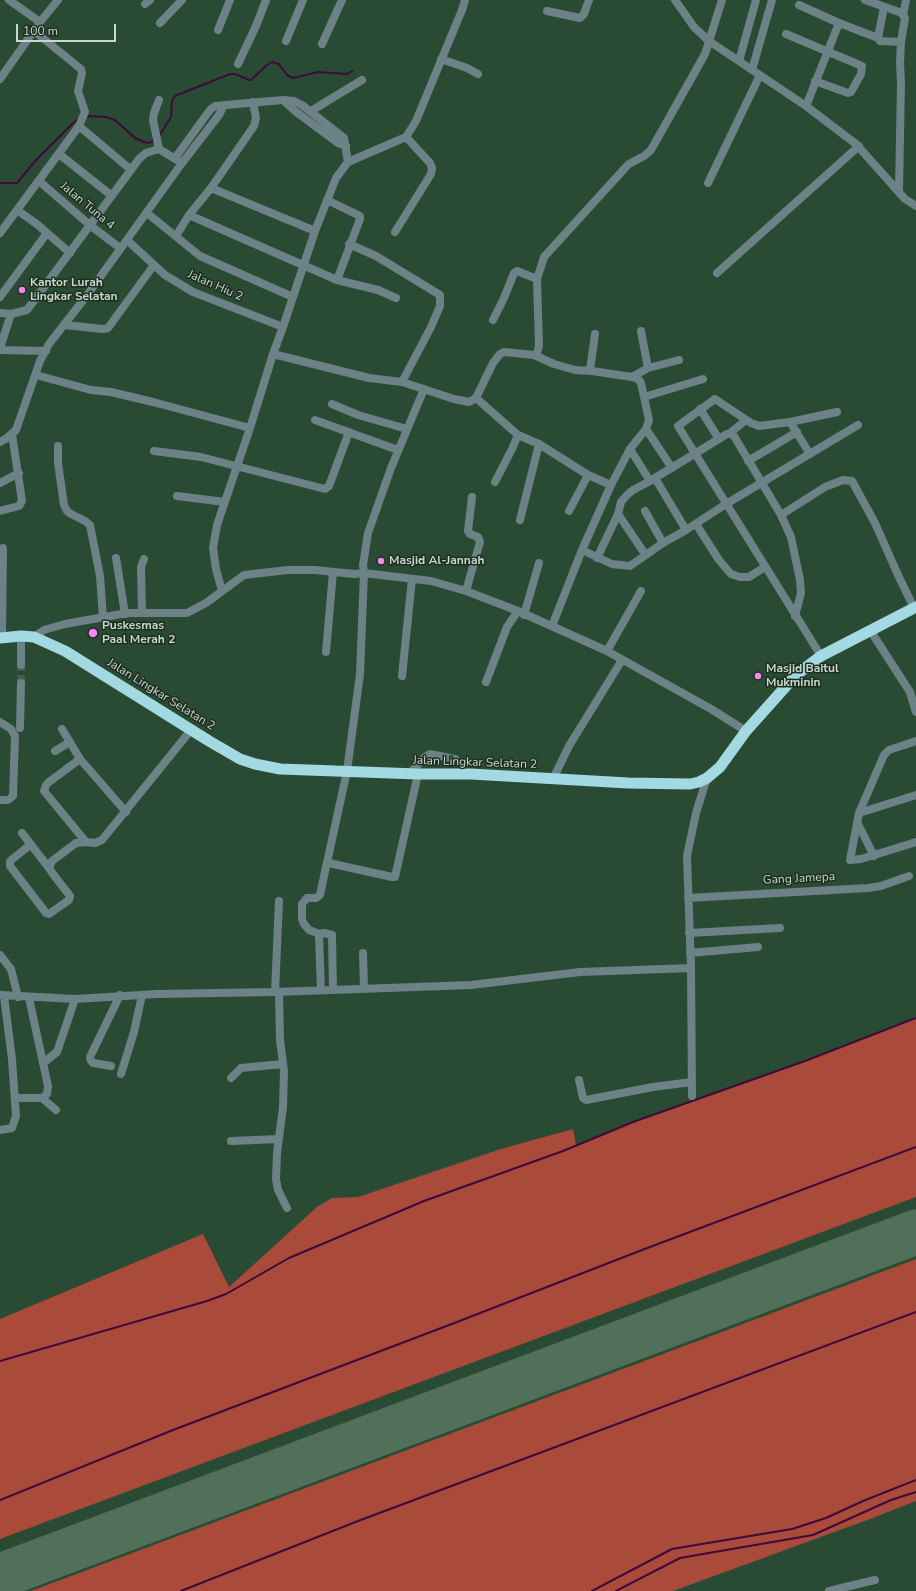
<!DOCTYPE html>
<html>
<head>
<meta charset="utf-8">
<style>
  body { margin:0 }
  #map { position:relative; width:916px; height:1591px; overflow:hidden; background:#2a4b33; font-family:"Nunito Sans",sans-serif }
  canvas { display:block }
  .scale { position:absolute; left:16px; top:24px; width:100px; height:18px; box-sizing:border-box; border:2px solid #c6d9ca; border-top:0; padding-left:5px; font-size:12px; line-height:14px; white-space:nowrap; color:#c6d9ca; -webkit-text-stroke:3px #1f2d22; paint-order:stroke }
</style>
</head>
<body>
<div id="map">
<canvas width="916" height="1591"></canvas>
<div class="scale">100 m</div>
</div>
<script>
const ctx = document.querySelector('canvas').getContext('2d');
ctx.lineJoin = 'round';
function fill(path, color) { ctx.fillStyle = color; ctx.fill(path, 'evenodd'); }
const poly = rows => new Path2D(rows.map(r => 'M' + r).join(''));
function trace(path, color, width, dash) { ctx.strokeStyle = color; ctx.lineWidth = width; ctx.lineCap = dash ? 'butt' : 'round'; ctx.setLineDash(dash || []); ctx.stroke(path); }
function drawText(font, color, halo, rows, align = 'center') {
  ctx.font = font + ' "Nunito Sans",sans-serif'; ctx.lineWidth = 3; ctx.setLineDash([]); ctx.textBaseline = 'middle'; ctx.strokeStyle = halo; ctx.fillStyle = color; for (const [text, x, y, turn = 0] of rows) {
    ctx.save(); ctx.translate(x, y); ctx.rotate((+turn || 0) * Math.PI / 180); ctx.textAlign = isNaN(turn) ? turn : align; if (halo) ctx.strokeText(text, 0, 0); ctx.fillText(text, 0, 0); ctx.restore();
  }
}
fill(poly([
  [916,1018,916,1197,0,1539,0,1319,203,1234,229,1287,317,1207,332,1198,358,1197,501,1149,573,1129,576,1145,633,1122,805,1061],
  [916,1259,916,1501,870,1519,673,1591,31,1591]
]), '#a94a3b');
trace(poly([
  [86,117,89,116,106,117,115,120,135,138,144,142,150,143,155,139],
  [159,136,171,117,172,101,175,96,230,74,235,74,249,80,251,80,267,65,272,62,279,64,287,75,293,78,318,72,347,74,352,71],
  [0,183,17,183,36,160,73,123,78,120],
  [0,1361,207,1301,226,1294,289,1258,424,1201,563,1151,633,1122,805,1061,916,1018],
  [0,1500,173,1430,457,1322,642,1250,916,1147],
  [181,1591,358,1521,916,1312],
  [592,1591,672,1549,792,1529,826,1518,863,1501,916,1480],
  [616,1591,680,1558,813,1535,891,1500,916,1492]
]), '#3f093b', 2);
trace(poly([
  [0,1576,916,1232]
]), '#526f59', 45);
trace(poly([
  [21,683,21,665]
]), '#41604a', 8, [8, 4]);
trace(poly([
  [9,0,40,22],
  [675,0,694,27,709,41,806,106,856,144,905,199,916,206],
  [865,0,902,13,905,18,901,42,900,63,901,83,899,190],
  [145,4,150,0],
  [799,5,839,23],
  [884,7,878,38,880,41,901,42],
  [547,11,580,18,584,14,589,0],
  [903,15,906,0],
  [160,23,182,0],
  [218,30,230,0],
  [786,34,862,66,861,74,851,92,848,93,815,81],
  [286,41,303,0],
  [322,44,342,0],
  [441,59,467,68,478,74],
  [739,61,756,0],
  [238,64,256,26,266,0],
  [752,70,772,0],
  [0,79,40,22,58,0],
  [159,100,154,113,153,120,159,149],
  [283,100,295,111,338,143,346,146],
  [253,102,256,118,254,126,211,188,189,215,337,280,378,290,396,298],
  [806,106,839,23,878,38],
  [311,111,362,80],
  [79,126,130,169],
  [59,154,112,196],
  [175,158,210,110,215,106,283,100,294,101,302,105,344,138,348,162],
  [39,181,91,226,120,248],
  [708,183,760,75],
  [211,188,315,231],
  [327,200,360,216,360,219,337,280],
  [17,210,38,225,70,253],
  [147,213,200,256,293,297],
  [395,232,431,174,432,168,430,163,406,137],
  [0,233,79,126,85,112,78,91,82,73,81,69,34,31],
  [176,236,189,215],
  [127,240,165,275,193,292,283,327],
  [349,244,376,256,440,295,440,306,431,327,402,382],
  [717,273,859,146],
  [0,297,47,233],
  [0,313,11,314,27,310,139,159,146,153,159,149,182,163],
  [493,320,504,298,514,273,517,271,537,279],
  [65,325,103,329,108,328,154,265],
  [641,331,648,368],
  [0,348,11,314],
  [0,350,46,351],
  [273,354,369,378,402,382,454,399,469,402,476,398,493,363,500,354,504,352,534,355,554,364,575,370,592,371],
  [534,355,537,353,539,346,537,279,544,257,625,168,629,164,644,156,651,150,705,54,722,0],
  [36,375,91,390,111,392,153,402,250,428],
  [632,377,648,368,679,360],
  [424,389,391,468,368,533,363,565,364,573,431,581,466,591,518,611,607,651,711,709,746,731],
  [644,397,703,379],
  [476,398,518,435,539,444,588,475,611,485],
  [332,404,358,415,407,429],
  [700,409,719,439],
  [315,420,398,450],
  [790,422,837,412],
  [646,429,672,468],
  [730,433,746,420],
  [0,442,7,438,16,430,40,361,49,344,88,294,182,163,219,115,223,107],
  [58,446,58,463,64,505,67,511,71,514,85,521,90,525,100,576,103,618],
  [630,449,650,481,633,490,627,495,621,502,618,514,645,554],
  [154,451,201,457,325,489,329,486,349,432],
  [810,454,790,422,759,426,751,423,715,399,678,426,821,656],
  [748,461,797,432],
  [655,478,686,530],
  [650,481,727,434,730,433,734,436,781,515,791,537,800,580,801,593,795,616],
  [495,482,512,449,518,435],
  [0,483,19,473],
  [177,496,225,502],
  [0,511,19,506,22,501,12,434],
  [569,511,588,475],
  [645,511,663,543],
  [781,515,825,487,843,480,852,481,875,523,898,575,914,608],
  [520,520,539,444],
  [696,524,719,560,731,574,740,577,749,577,765,567],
  [582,550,612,564,630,566,663,543,686,530,726,504,858,425],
  [116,558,125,614],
  [597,558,618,514],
  [222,591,216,569,213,548,217,525,250,428,273,354,283,327,315,231,336,178,348,162,406,137,416,121,462,10,465,0],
  [466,591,480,542,478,537,470,534,468,531,472,497],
  [142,613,141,567,144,559],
  [524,615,539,563],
  [552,626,582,550,611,485,630,449,646,429,649,420,641,383,638,379,632,377,592,371,590,370,595,334],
  [870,630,910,692,916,712],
  [34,637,44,630,65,624,127,613,187,613,206,603,244,575,288,570,315,570,354,574,364,573,360,674,347,771,328,858,329,863,392,877,395,877,418,774],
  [2,638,3,548],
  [607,651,641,591],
  [326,652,333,572],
  [21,665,21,636],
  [402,676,412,579],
  [486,682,507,627,518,611],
  [0,722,11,729,15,736,13,796,8,800,0,800],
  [20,728,21,683],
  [62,729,80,759,126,812],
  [916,741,889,750,884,755,859,813,850,860,861,859,916,842],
  [55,751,70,742],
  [80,759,49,782,46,785,44,791,86,842],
  [410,773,425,757,430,754,455,759],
  [553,779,569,746,622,660],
  [859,813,916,795],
  [858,824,874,856],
  [22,833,49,868,53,874,70,896,69,900,49,914,46,913,10,866,10,861,30,845],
  [49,868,52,861,76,843,86,842,95,843,102,840,191,730],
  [688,898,868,888,881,886,909,876],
  [689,933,780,928],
  [318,934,324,933,332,935,333,989],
  [363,953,364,988],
  [690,953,758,947],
  [0,955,11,969,18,997],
  [321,990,319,936,317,933,309,930,304,924,302,919,302,904,307,898,316,898,320,895,327,862],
  [275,992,279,901],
  [279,992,280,1040,284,1071,283,1107,277,1153,276,1179,278,1190,287,1208],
  [0,995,75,999,157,994,275,992,471,985,580,972,691,968],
  [29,998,48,1086,47,1094,42,1098],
  [43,1063,57,1052,75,999],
  [111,1066,93,1063,91,1061,90,1057,120,995],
  [121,1074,134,1032,142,995],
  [231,1078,241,1068,283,1064],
  [579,1080,583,1098,586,1100,653,1087,692,1082],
  [692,1096,691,968,687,856,696,813,707,778],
  [15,1098,42,1098,56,1110],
  [0,1130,12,1128,16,1116,12,1059,4,996],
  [231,1141,279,1139],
  [829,1591,875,1580]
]), '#6d8287', 8);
trace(poly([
  [0,638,21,636,34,637,65,651,209,741,240,759,255,764,280,769,418,774,471,774,628,783,690,784,699,782,707,778,720,767,746,731,796,675,821,656,916,607]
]), '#a3d9e3', 11);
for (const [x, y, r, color] of [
  [22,290,4,"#f788eb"],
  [381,561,4,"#f788eb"],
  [93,633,5,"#f788eb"],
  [758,676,4,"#f788eb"]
]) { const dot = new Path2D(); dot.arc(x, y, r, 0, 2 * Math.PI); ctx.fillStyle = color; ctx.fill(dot); trace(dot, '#1f2d22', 1.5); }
drawText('12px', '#c6d9ca', '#1f2d22', [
  ["Jalan Tuna 4",87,206,40],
  ["Jalan Hiu 2",215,286,24],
  ["Jalan Lingkar Selatan 2",161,695,32],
  ["Jalan Lingkar Selatan 2",475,763,2],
  ["Gang Jamepa",799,879,-3]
]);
drawText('bold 12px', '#c6d9ca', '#1f2d22', [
  ["Kantor Lurah",30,283],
  ["Lingkar Selatan",30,297],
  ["Masjid Al-Jannah",389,561],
  ["Puskesmas",102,626],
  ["Paal Merah 2",102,640],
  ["Masjid Baitul",766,669],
  ["Mukminin",766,683]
], 'left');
</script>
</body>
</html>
